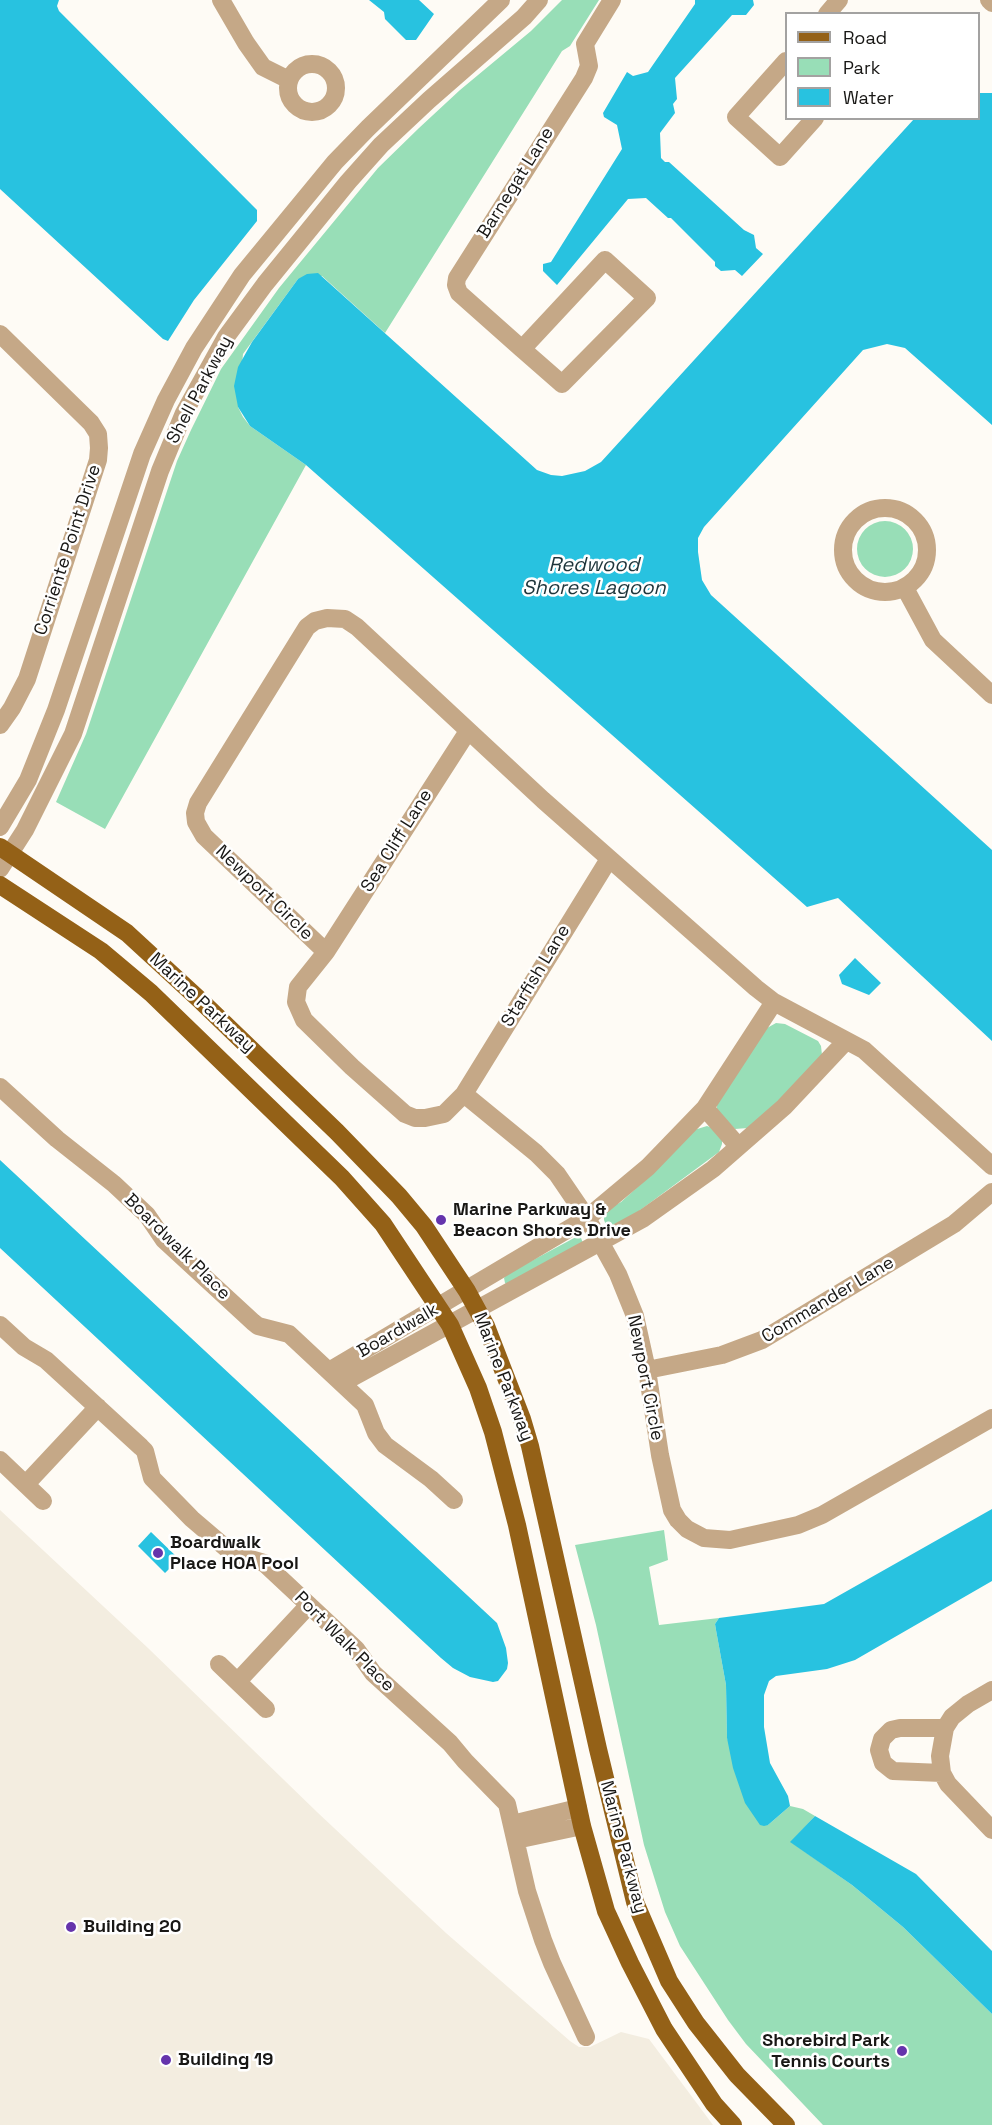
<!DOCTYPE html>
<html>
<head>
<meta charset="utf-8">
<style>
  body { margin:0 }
  #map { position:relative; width:992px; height:2125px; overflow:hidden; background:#fefbf5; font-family:"Space Grotesk",sans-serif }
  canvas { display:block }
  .legend { position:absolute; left:785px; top:12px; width:195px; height:108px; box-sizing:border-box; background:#fff; border:2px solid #a3a2a1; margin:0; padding:8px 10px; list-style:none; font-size:18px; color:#181715 }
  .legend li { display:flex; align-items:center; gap:12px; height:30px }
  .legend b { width:30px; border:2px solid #a3a2a1 }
</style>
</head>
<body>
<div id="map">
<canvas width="992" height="2125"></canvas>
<ul class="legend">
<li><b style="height:8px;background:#946117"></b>Road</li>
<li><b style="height:16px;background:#98deb7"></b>Park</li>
<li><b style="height:16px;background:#28c2e0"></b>Water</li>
</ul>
</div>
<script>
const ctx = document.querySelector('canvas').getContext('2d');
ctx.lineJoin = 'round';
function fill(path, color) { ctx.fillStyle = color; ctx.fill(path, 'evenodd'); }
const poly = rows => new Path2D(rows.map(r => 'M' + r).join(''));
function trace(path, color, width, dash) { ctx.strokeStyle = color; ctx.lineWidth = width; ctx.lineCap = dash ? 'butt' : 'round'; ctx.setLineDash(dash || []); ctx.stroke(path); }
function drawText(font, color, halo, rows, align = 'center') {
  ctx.font = font + ' "Space Grotesk",sans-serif'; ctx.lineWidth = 5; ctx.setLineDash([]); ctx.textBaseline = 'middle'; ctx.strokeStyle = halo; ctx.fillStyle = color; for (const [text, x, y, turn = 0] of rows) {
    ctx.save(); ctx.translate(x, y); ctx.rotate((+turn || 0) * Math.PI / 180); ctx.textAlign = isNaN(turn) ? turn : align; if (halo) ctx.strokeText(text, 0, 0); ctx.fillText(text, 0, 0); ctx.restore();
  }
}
fill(poly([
  [0,1510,148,1648,317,1812,446,1933,570,2041,579,2047,590,2047,621,2032,649,2039,713,2125,0,2125]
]), '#f3ede0');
fill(poly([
  [562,0,599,0,570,46,562,51,385,333,322,276,298,279,243,354,238,407,243,417,250,426,306,465,105,829,56,802,86,734,177,461,191,430,221,369,279,288,378,168,419,128,460,90,531,31],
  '857 549a28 28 0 1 1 56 0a28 28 0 1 1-56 0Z',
  [776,1023,785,1024,818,1041,821,1046,822,1055,780,1100,748,1128,735,1129,717,1111,717,1104,767,1028],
  [707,1126,715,1129,722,1137,722,1144,719,1152,620,1225,612,1227,606,1225,604,1220,604,1211,621,1202,653,1173,694,1130],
  [576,1237,581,1238,583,1243,507,1285,505,1283,504,1278,507,1274],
  [664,1530,668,1560,649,1567,659,1625,719,1618,715,1624,716,1630,726,1685,727,1738,768,1825,790,1806,803,1809,815,1816,791,1842,852,1885,903,1927,992,2014,992,2125,823,2125,746,2044,728,2020,680,1946,665,1912,644,1845,596,1625,575,1545]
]), '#98deb7');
fill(poly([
  [0,0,59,0,57,6,59,11,257,210,257,221,194,300,168,341,163,339,0,189],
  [369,0,419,0,434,14,416,40,406,40,385,19,384,12],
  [695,0,753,0,754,5,746,15,732,15,675,78,677,99,673,104,675,113,660,133,661,158,665,162,669,162,744,230,754,235,756,248,763,254,742,276,735,270,721,271,715,266,715,262,671,218,668,218,646,198,628,199,557,285,543,271,543,264,551,262,622,149,617,125,604,117,603,113,627,72,633,76,648,72,695,4],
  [979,93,992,93,992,425,905,348,887,344,863,350,704,527,698,538,698,552,702,580,711,595,992,850,992,1041,838,898,807,907,306,465,250,426,238,407,234,386,238,367,252,342,298,279,307,274,318,273,537,470,551,475,562,476,585,471,601,462,914,119,978,118],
  [855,958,881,983,869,995,842,984,839,975],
  [0,1160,497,1623,506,1648,508,1663,507,1669,498,1681,493,1682,470,1677,453,1668,441,1658,0,1248],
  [992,1509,992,1581,855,1660,827,1669,776,1676,769,1681,764,1695,764,1727,770,1763,788,1796,790,1806,768,1825,764,1826,760,1825,745,1803,733,1768,727,1738,726,1685,716,1630,715,1624,719,1618,824,1604],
  [151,1532,179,1559,165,1573,138,1546],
  [815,1816,916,1874,992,1951,992,2014,903,1927,852,1885,790,1842]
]), '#28c2e0');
trace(poly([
  [221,0,246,43,263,67,289,80],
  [989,0,992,3],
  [827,14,839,0],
  [786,61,736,117,780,157,815,118],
  '288 88a24 24 0 1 1 48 0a24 24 0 1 1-48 0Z',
  [605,260,647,298,562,384,522,349,605,260],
  [0,334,91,423,98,434,99,448,98,460,27,679,12,708,0,725],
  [522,349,459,293,456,285,457,278,584,78,589,66,585,44,612,0],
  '843 550a42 42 0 1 1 84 0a42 42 0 1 1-84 0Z',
  [905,588,933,640,992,695],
  [0,827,28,780,56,710,142,454,166,400,194,348,242,275,335,162,368,128,501,0],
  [0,869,25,830,73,734,160,471,184,413,226,337,265,284,348,182,381,145,429,100,524,17,539,0],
  [326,952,468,731],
  [0,1087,57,1139,114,1184,147,1215,164,1240,253,1322,258,1326,289,1334,365,1405,376,1433,385,1445,431,1479,454,1500],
  [464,1094,609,859],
  [705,1108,738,1146],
  [992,1166,864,1050,774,1002,756,988,543,800,357,627,345,619,327,618,315,621,307,627,198,803,195,813,196,822,204,836,326,952,298,987,296,1002,304,1020,352,1067,405,1114,415,1118,425,1118,444,1114,464,1094,536,1153,557,1174,587,1218,618,1274,635,1316,647,1370,660,1455,672,1510,678,1520,687,1529,704,1538,730,1540,798,1525,822,1515,992,1418],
  [0,1325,24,1347,46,1360,141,1447,145,1451,152,1478,192,1519,233,1554,264,1563,356,1649,373,1673,450,1743,465,1761,507,1804,527,1891,543,1940,552,1963,586,2037],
  [647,1370,722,1355,762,1340,954,1224,992,1192],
  [329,1371,587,1218,648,1167,705,1108,774,1002],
  [342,1383,644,1218,713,1169,784,1107,846,1041],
  [0,1460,43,1501],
  [26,1484,98,1407],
  [219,1664,266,1709],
  [238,1681,309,1605],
  [992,1690,968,1704,952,1717,945,1728,940,1756,942,1773,948,1784,992,1830],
  [942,1773,893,1771,883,1763,879,1750,882,1739,891,1730,900,1728,945,1728],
  [512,1824,578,1808],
  [516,1840,582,1826]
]), '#c5a887', 18);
trace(poly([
  [0,847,127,933,202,1002,337,1132,399,1196,424,1226,467,1291,486,1326,522,1419,530,1446,598,1749,635,1902,669,1981,696,2023,737,2075,786,2125],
  [0,885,101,951,151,993,342,1178,383,1224,450,1325,478,1388,493,1432,517,1525,582,1826,606,1911,630,1963,664,2029,714,2104,733,2125]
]), '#946117', 18);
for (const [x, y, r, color] of [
  [441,1220,6,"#6534ac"],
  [158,1553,6,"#6534ac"],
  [71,1927,6,"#6534ac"],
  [902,2051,6,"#6534ac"],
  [166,2060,6,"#6534ac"]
]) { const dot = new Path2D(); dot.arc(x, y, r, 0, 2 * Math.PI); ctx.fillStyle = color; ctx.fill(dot); trace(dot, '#fff', 2); }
drawText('18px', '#181715', '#fff', [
  ["Barnegat Lane",516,183,-58],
  ["Shell Parkway",200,390,-62],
  ["Corriente Point Drive",68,550,-72],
  ["Sea Cliff Lane",397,841,-58],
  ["Newport Circle",264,893,44],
  ["Starfish Lane",536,976,-59],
  ["Marine Parkway",202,1003,43],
  ["Boardwalk Place",177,1247,45],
  ["Commander Lane",828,1300,-31],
  ["Boardwalk",398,1331,-30],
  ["Marine Parkway",503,1377,69],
  ["Newport Circle",645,1378,79],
  ["Port Walk Place",344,1642,45],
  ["Marine Parkway",623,1847,75]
]);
drawText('bold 18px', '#181715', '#fff', [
  ["Marine Parkway &",453,1210],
  ["Beacon Shores Drive",453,1231],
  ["Boardwalk",170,1543],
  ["Place HOA Pool",170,1564],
  ["Building 20",83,1927],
  ["Shorebird Park",890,2041,"right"],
  ["Tennis Courts",890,2062,"right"],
  ["Building 19",178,2060]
], 'left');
drawText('italic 20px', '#1e353b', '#fff', [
  ["Redwood",594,566],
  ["Shores Lagoon",594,589]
]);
</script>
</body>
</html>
